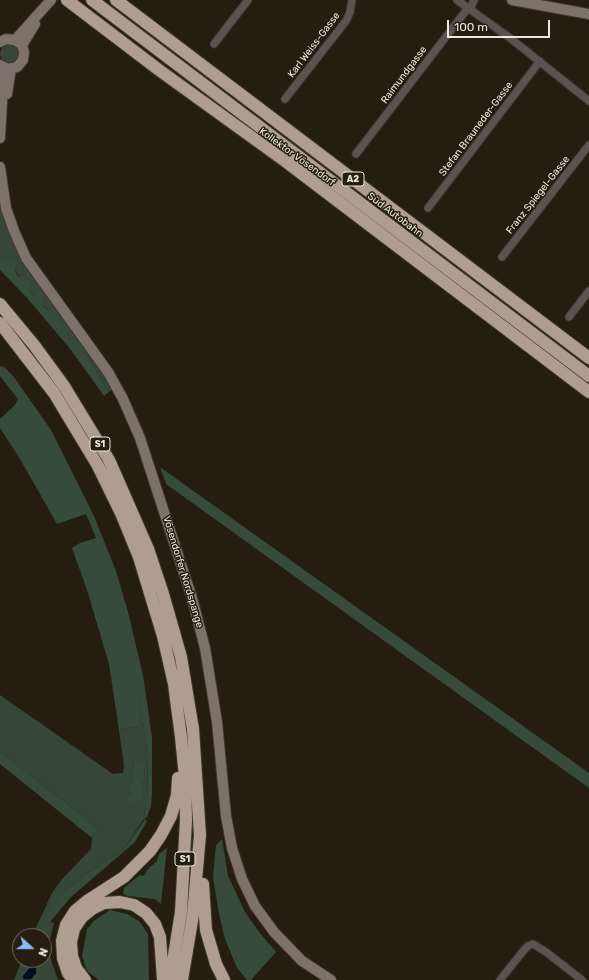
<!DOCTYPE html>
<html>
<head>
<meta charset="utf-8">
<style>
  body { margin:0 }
  #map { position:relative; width:589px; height:980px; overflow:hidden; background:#251d0f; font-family:Rubik,sans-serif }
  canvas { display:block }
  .north { position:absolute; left:12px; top:928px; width:40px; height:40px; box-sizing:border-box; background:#251d0f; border:1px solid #756e62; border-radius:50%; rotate:111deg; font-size:11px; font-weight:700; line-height:16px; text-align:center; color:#ede7de }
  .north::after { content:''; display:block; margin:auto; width:14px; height:18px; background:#88bafc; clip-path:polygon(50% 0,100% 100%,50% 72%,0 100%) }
  .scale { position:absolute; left:447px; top:20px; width:103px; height:18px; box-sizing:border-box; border:2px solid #ede7de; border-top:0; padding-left:5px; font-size:12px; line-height:14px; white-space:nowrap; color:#ede7de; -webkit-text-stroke:3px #251d0f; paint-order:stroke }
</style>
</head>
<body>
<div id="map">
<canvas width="589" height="980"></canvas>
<div class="north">N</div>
<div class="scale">100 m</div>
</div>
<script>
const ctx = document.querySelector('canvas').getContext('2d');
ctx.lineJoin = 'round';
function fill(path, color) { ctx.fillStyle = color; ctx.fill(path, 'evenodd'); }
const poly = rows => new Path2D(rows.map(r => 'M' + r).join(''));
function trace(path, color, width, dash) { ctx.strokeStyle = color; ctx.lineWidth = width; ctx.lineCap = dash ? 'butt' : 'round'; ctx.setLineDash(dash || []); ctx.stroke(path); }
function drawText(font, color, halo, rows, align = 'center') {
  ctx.font = font + ' Rubik,sans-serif'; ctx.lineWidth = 3; ctx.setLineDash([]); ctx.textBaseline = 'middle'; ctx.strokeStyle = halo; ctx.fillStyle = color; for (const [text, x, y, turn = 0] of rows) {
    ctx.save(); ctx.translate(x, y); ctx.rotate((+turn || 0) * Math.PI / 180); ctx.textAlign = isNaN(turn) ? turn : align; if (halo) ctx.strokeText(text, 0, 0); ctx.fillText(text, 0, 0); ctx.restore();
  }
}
fill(poly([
  '0 54a10 10 0 1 1 20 0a10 10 0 1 1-20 0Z',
  [0,206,10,234,84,343,113,388,109,392,86,354,81,354,49,311,33,296,15,270,17,263,6,261,0,257],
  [139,687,147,752,148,801,144,813,147,817,143,820,123,850,86,874,62,893,50,922,54,923,50,939,50,957,58,980,14,980,22,960,44,960,44,936,32,936,52,893,62,879,91,849,92,838,99,829,0,751,0,695,113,774,123,773,124,766,119,730,139,726],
  [134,762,145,767,144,781,142,784,143,792,131,793,128,789,132,781]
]), '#364738');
fill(poly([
  [0,257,6,261,12,259,17,263,15,270,18,276,29,279,29,290,33,296,41,292,44,307,49,311,53,307,58,313,59,324,67,323,69,339,84,345,81,354,86,354,109,392,104,396,71,350,28,299,0,270],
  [0,366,4,367,14,377,51,430,94,516,116,571,128,612,143,675,152,737,152,793,151,806,147,817,144,813,148,801,147,752,139,692,139,726,119,730,109,664,87,590,72,548,80,543,96,538,86,514,57,524,20,459,0,428,0,419,15,405,18,399,0,376],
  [160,467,589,773,589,788,166,484],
  [0,751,99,829,92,838,0,764],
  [134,762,142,762,145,767,144,781,142,784,143,792,140,802,127,803,126,800,131,793,128,789,132,781],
  [145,819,147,821,135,842,71,897,50,922,46,917,62,893,86,874,123,850],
  [222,839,228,876,245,912,259,932,276,952,251,980,247,980,237,968,225,939,219,914,213,877,216,845],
  [167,848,161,904,155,899,127,896,123,893,124,888,140,875,144,876,147,870,157,861,159,854],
  [110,910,127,914,139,921,148,934,149,980,99,980,87,971,82,956,87,929,94,921]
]), '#364b39');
const water = poly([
  [31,960,36,960,37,973,31,980,23,980,22,976,28,969,31,960]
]);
fill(water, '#000f1e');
trace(water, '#475058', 1);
const street = poly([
  [457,0,510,38,589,101],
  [470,10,474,0],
  [214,44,248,0],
  [285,99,346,21,350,12,352,0],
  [356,154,468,8],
  [428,208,540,61],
  [502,257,589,145],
  [569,317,589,291],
  [500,980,524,950,528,946,533,944,546,952,582,980]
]);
const secondary = poly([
  [512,0,589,14],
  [15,40,51,0],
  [0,42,6,39,15,40,22,45,24,52,23,60,17,67,8,69,0,65],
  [22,45,35,24],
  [7,94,11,69],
  [0,138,4,67],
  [0,167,6,208,14,231,26,258,108,372,123,399,140,438,192,598,205,648,217,722,226,816,232,848,242,879,255,906,274,932,302,961,331,980]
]);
const highway = poly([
  [67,0,159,70,285,161,589,392],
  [92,0,589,376],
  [116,0,589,358],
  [0,304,34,345,64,386,109,460,148,549,163,594,181,657,193,729,200,835,193,915,182,980],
  [0,323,54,393,98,466,121,513,139,557,163,636,174,684,181,737,185,777,186,820,181,912,170,980],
  [203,884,206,930,216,964,224,980],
  [74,980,68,973,63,958,62,941,66,925,75,911,87,901,124,877,150,851,161,835,171,816,177,795,178,778],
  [85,980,76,968,72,956,71,942,74,929,82,917,92,909,104,903,120,902,134,905,146,913,155,924,160,937,163,980]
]);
trace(street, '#41392c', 9);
trace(secondary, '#41392c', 12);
trace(highway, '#41392c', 14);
trace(street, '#5b534f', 7);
trace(secondary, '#7d716a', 10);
trace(highway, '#b09d92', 12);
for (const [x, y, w] of [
  [353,179,22],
  [100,444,20],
  [185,859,20]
]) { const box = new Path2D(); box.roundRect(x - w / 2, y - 7, w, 14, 3); ctx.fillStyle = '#251d0f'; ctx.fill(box); trace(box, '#ede7de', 1); }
drawText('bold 9px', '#ede7de', null, [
  ["A2",353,179],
  ["S1",100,444],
  ["S1",185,859]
]);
drawText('10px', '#ede7de', '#251d0f', [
  ["Karl Weiss-Gasse",314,45,-53],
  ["Raimundgasse",404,75,-53],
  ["Stefan Brauneder-Gasse",476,129,-53],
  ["Kollektor Vösendorf",297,157,36],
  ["Franz Spiegel-Gasse",538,195,-52],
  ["Süd Autobahn",395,215,37],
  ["Vösendorfer Nordspange",183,572,73]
]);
</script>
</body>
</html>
